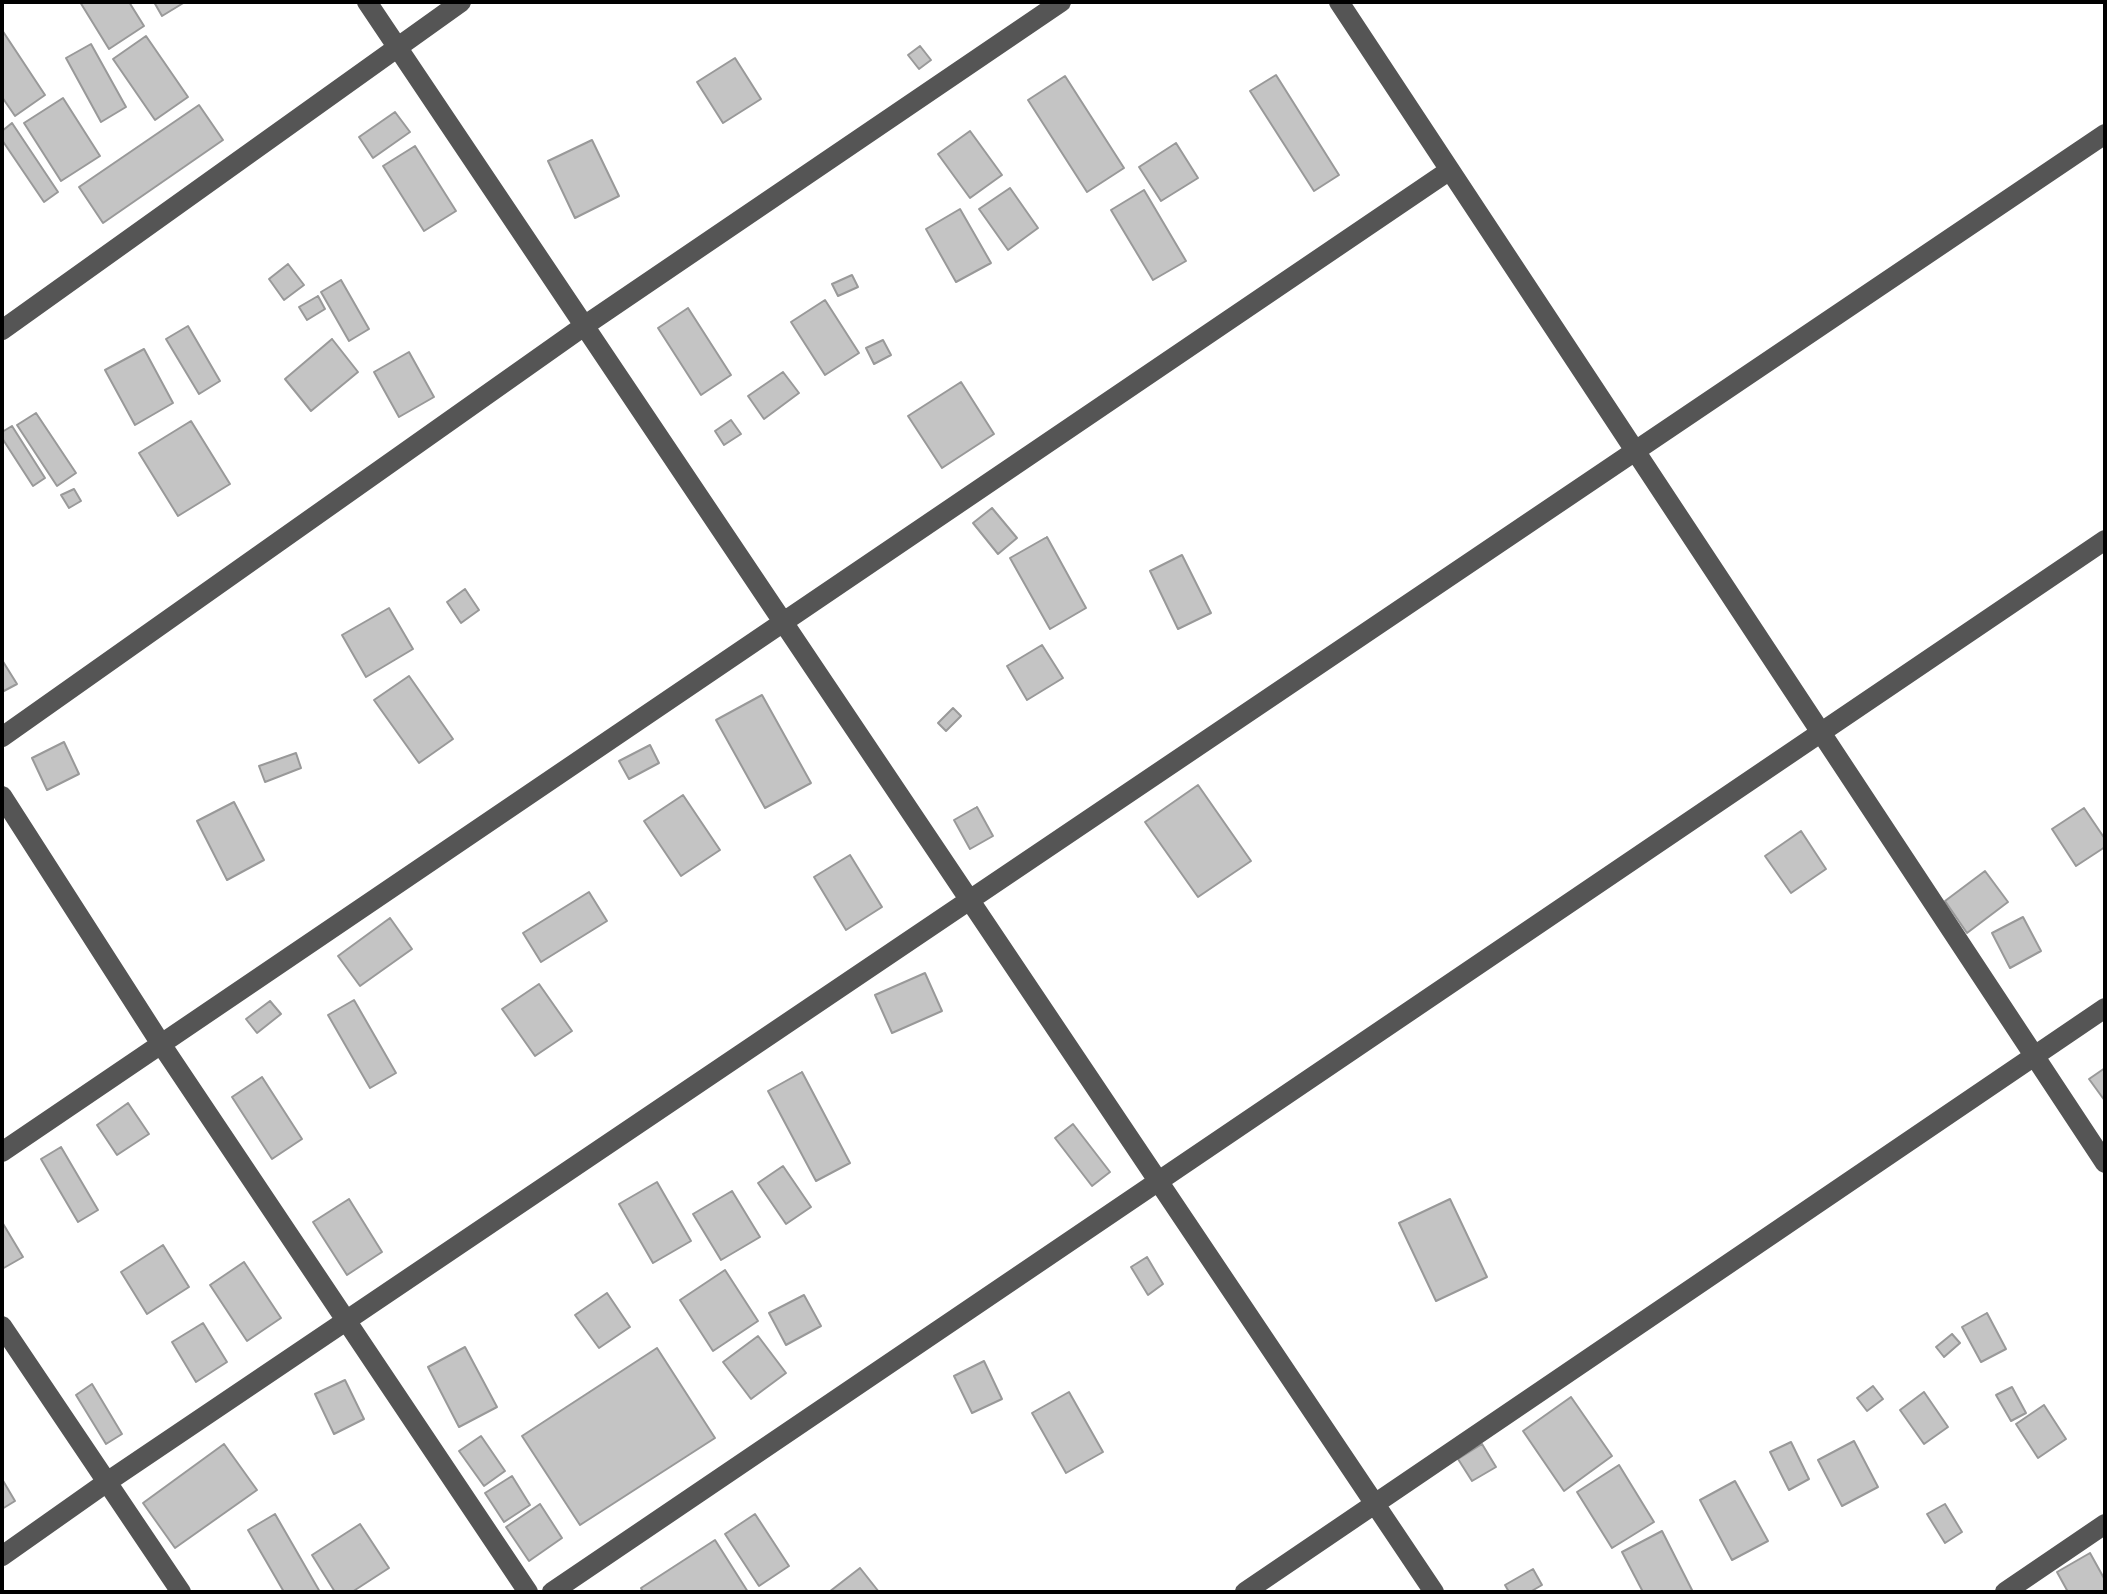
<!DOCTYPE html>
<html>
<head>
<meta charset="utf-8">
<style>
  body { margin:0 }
  #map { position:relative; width:2107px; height:1594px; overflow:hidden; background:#fff; font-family:Manrope,sans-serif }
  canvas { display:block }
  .frame { position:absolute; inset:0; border:4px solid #000; pointer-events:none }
</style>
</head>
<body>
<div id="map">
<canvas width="2107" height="1594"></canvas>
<div class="frame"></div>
</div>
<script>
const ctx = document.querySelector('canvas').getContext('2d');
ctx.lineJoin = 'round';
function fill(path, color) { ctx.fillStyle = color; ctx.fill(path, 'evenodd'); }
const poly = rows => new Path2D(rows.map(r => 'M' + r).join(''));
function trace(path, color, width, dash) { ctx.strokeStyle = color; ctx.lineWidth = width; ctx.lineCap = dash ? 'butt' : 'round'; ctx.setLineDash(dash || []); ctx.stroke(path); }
const building = poly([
  [80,2,129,2,144,26,109,49,80,2],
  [154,2,185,2,162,16,154,2],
  [2,30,45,95,15,116,2,97,2,30],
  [146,36,188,97,155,120,113,59,146,36],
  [91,44,126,107,101,122,66,58,91,44],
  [920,46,931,60,919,69,908,55,920,46],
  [735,58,761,99,723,123,697,82,735,58],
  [1276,75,1339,175,1314,191,1250,91,1276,75],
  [1065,76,1124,168,1087,192,1028,100,1065,76],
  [63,98,100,156,61,181,24,123,63,98],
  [199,105,223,140,103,223,79,187,199,105],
  [395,112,410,132,373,158,359,137,395,112],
  [12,123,58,192,44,202,2,140,2,131,12,123],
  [970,131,1002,175,970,198,938,154,970,131],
  [592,140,619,196,575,218,548,161,592,140],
  [1176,143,1198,178,1161,201,1139,167,1176,143],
  [415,146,456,211,424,231,383,166,415,146],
  [1010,188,1038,228,1008,250,979,209,1010,188],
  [1144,190,1186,261,1153,280,1111,210,1144,190],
  [960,209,991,263,956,282,926,229,960,209],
  [288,264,304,285,284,300,269,279,288,264],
  [852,275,858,287,838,296,832,284,852,275],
  [341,280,369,329,349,341,321,292,341,280],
  [318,296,325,309,307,320,299,307,318,296],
  [825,300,859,353,825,375,791,322,825,300],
  [688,308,731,375,701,395,658,328,688,308],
  [188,326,220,381,199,394,166,339,188,326],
  [332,339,358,372,311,411,285,379,332,339],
  [883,340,891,355,874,364,866,348,883,340],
  [144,349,173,403,135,425,105,370,144,349],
  [409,352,434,397,399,417,374,372,409,352],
  [783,372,799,393,764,419,748,396,783,372],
  [961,382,994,434,942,468,908,416,961,382],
  [36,413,76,473,57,486,17,425,36,413],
  [731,420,741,434,724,445,715,431,731,420],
  [191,421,230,484,178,516,139,453,191,421],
  [12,426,45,478,33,486,2,438,2,432,12,426],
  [74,489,81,501,69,508,61,495,74,489],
  [992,508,1017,538,998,554,973,523,992,508],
  [1047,537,1086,608,1050,629,1010,558,1047,537],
  [1182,555,1211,613,1178,629,1150,571,1182,555],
  [465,589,479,610,461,623,447,602,465,589],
  [389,608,413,649,366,677,342,635,389,608],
  [1042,645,1063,678,1027,700,1007,666,1042,645],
  [2,660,17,684,2,692,2,660],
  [409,676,453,739,419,763,374,700,409,676],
  [762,695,811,783,765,808,716,720,762,695],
  [953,708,961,716,946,731,938,723,953,708],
  [64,742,79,774,47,790,32,758,64,742],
  [650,745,659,763,629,779,619,761,650,745],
  [296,753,301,768,265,782,259,766,296,753],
  [1198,785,1251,861,1198,897,1145,822,1198,785],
  [683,795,720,850,681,876,644,821,683,795],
  [234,802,264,860,227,880,197,821,234,802],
  [977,807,993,836,970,849,954,820,977,807],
  [2084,808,2105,839,2105,847,2076,866,2052,829,2084,808],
  [1801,831,1826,869,1791,893,1765,856,1801,831],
  [850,855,882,907,846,930,814,877,850,855],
  [1985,871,2008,902,1967,933,1945,901,1985,871],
  [589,892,607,921,541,962,523,933,589,892],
  [2023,917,2041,951,2010,968,1992,933,2023,917],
  [390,918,412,949,360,986,338,956,390,918],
  [925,973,942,1011,892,1033,875,995,925,973],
  [539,984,572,1031,535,1056,502,1009,539,984],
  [354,1000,396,1073,370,1088,328,1015,354,1000],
  [270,1001,281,1014,257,1033,246,1019,270,1001],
  [2105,1068,2105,1101,2089,1079,2105,1068],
  [802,1072,850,1163,816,1181,768,1091,802,1072],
  [262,1077,302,1139,272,1159,232,1097,262,1077],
  [128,1103,149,1134,117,1155,97,1125,128,1103],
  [1073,1124,1110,1172,1092,1186,1055,1138,1073,1124],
  [61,1147,98,1210,78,1222,41,1159,61,1147],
  [783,1166,811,1207,786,1224,758,1183,783,1166],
  [657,1182,691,1241,653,1263,619,1204,657,1182],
  [732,1191,760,1237,721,1260,693,1214,732,1191],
  [349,1199,382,1252,347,1275,313,1222,349,1199],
  [1450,1199,1487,1277,1436,1301,1399,1223,1450,1199],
  [2,1222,23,1257,2,1269,2,1222],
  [163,1245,189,1287,147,1314,121,1272,163,1245],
  [1147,1257,1163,1284,1148,1295,1131,1267,1147,1257],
  [244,1262,281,1318,247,1341,210,1285,244,1262],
  [725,1270,758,1321,713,1351,680,1300,725,1270],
  [607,1293,630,1327,599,1348,575,1315,607,1293],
  [804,1295,821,1326,786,1345,769,1313,804,1295],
  [1987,1313,2006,1349,1981,1362,1962,1327,1987,1313],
  [203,1323,227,1362,196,1382,172,1342,203,1323],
  [1952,1334,1960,1343,1944,1357,1936,1347,1952,1334],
  [758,1336,786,1373,751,1399,723,1362,758,1336],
  [465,1347,497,1407,459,1427,428,1367,465,1347],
  [657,1348,715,1438,580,1525,522,1436,657,1348],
  [984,1361,1002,1399,972,1413,954,1376,984,1361],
  [345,1380,364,1419,334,1434,315,1394,345,1380],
  [92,1384,122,1434,106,1444,76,1395,92,1384],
  [1873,1386,1883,1399,1867,1411,1857,1398,1873,1386],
  [2012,1387,2026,1413,2011,1421,1996,1395,2012,1387],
  [1069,1392,1103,1452,1066,1473,1032,1413,1069,1392],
  [1924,1392,1948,1427,1924,1444,1900,1410,1924,1392],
  [1571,1397,1612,1456,1564,1491,1523,1431,1571,1397],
  [2044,1405,2066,1439,2038,1458,2016,1424,2044,1405],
  [481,1436,505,1471,484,1486,459,1451,481,1436],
  [1854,1441,1878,1487,1842,1506,1818,1460,1854,1441],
  [1791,1442,1809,1479,1789,1490,1770,1452,1791,1442],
  [224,1444,257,1490,175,1548,143,1503,224,1444],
  [1482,1444,1496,1467,1472,1481,1458,1459,1482,1444],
  [1619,1465,1654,1522,1612,1548,1577,1492,1619,1465],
  [512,1476,530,1505,504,1522,485,1493,512,1476],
  [2,1479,15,1501,2,1509,2,1479],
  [1735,1481,1768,1541,1732,1560,1700,1500,1735,1481],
  [540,1504,562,1538,529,1561,506,1527,540,1504],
  [1945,1504,1962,1532,1945,1543,1927,1514,1945,1504],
  [275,1514,320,1592,284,1592,248,1530,275,1514],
  [755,1514,789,1566,759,1586,725,1534,755,1514],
  [360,1524,389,1568,352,1592,335,1592,312,1555,360,1524],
  [1662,1531,1692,1590,1689,1592,1643,1592,1622,1552,1662,1531],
  [715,1540,748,1592,643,1592,641,1588,715,1540],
  [2090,1553,2105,1580,2105,1592,2068,1592,2057,1572,2090,1553],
  [860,1568,879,1592,829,1592,860,1568],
  [1533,1569,1542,1585,1530,1592,1509,1592,1505,1585,1533,1569]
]);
fill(building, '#c4c4c4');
trace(building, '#999', 2);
trace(poly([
  [367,2,1434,1592],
  [1339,2,2105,1163],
  [2,330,461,2],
  [2,737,584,326,1061,2],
  [2,796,161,1044,528,1592],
  [2,1152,1450,170],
  [2,1326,181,1592],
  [2,1556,107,1482,2105,134],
  [552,1592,2105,540],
  [1245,1592,2105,1008],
  [2005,1592,2105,1524]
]), '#555', 20);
</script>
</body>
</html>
